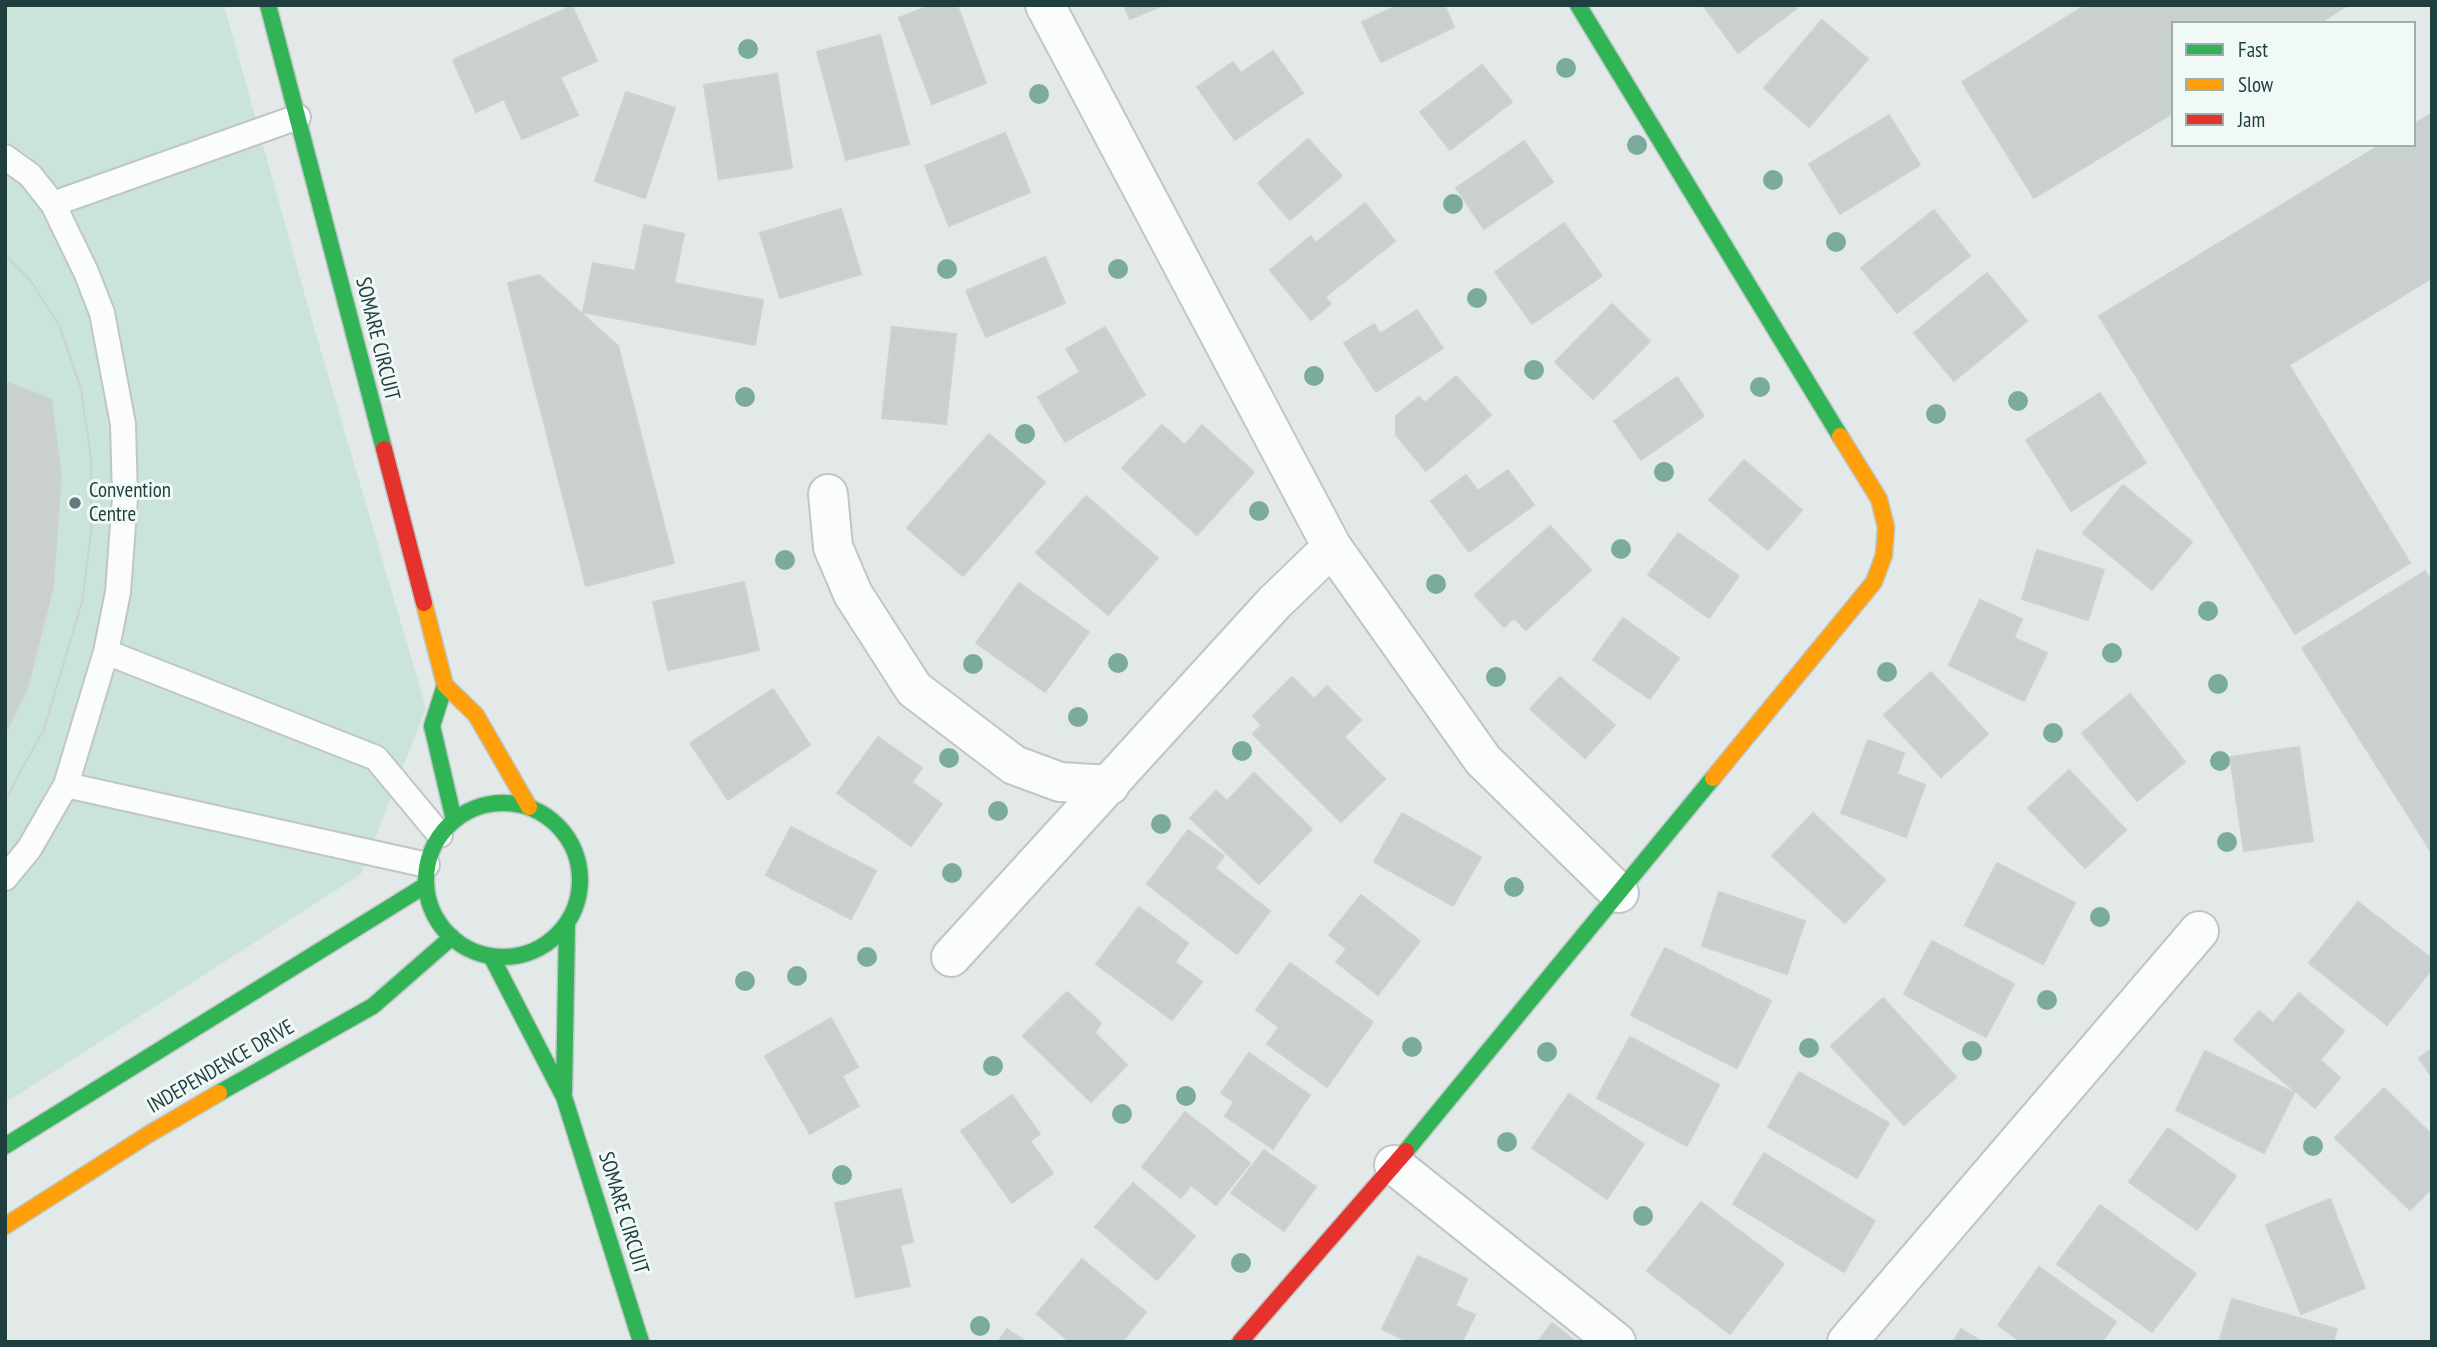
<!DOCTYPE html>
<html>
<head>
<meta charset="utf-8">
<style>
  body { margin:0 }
  #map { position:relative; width:2437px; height:1347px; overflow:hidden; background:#e3e9e8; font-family:"PT Sans Narrow",sans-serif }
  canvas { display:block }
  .frame { position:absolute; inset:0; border:7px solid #1f3e3e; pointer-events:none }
  .legend { position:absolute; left:2171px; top:21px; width:245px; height:126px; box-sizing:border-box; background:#f1f9f7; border:2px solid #9daead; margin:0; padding:9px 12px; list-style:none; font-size:21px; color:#1f3e3e }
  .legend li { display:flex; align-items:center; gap:14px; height:35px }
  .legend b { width:35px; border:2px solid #9daead }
</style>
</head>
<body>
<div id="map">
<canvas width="2437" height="1347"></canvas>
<div class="frame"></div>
<ul class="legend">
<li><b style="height:9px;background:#30b455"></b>Fast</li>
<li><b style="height:9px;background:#ff9f0a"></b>Slow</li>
<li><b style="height:9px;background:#e5322d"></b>Jam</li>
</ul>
</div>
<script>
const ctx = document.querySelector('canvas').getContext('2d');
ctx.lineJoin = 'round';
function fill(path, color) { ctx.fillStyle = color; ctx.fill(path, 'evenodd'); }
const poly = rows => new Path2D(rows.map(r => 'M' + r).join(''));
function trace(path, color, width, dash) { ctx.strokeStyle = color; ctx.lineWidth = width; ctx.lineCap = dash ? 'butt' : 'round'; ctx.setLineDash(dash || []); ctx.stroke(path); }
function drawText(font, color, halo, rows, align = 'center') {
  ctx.font = font + ' "PT Sans Narrow",sans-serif'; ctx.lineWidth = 6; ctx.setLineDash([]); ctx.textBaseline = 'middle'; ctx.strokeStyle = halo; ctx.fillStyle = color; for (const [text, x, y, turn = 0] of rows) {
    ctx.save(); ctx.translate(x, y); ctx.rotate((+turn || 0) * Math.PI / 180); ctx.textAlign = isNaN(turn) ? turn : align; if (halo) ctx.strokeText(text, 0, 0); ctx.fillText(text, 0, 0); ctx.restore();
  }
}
fill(poly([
  [5,5,224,5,311,317,426,708,361,874,5,1103]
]), '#cbe4d9');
const building = poly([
  [931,5,957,5,986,83,932,104,899,18,931,5],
  [1124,5,1163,5,1130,19,1124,5],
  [1399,5,1444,5,1454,27,1381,62,1362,22,1399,5],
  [1703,5,1795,5,1797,8,1738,53,1703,5],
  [2086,5,2348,5,2320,23,2173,23,2173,113,2034,198,1962,82,2086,5],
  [572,6,597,61,560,77,578,115,522,139,504,99,476,112,453,60,572,6],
  [1822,20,1868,59,1809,127,1764,88,1822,20],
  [880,35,909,144,846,160,817,52,880,35],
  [1273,51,1303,93,1235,140,1197,87,1233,62,1241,73,1273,51],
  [1482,65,1512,102,1450,150,1420,112,1482,65],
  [777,74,792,168,719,179,704,85,777,74],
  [626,92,675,108,645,198,595,181,626,92],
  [2431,114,2432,278,2289,365,2410,563,2295,634,2099,316,2380,145,2414,145,2414,124,2431,114],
  [1889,115,1920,165,1840,214,1809,164,1889,115],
  [1005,133,1030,192,949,226,925,166,1005,133],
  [1308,139,1342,176,1290,220,1258,183,1308,139],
  [1524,141,1553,182,1484,229,1456,188,1524,141],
  [1365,203,1395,241,1325,297,1331,304,1311,320,1270,270,1311,236,1316,243,1365,203],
  [841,209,861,274,780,298,760,233,841,209],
  [1934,210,1970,256,1897,313,1861,268,1934,210],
  [1564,223,1602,276,1532,324,1495,272,1564,223],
  [644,225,684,234,674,283,763,300,755,345,583,312,593,263,635,271,644,225],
  [5,255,31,281,60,327,81,389,91,458,91,532,82,602,44,729,5,800,5,734,27,689,53,587,61,475,51,399,5,382,5,255],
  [5,255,31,281,60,327,81,389,91,458,91,532,82,602,44,729,5,800,5,255],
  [1045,257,1065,303,986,337,966,291,1045,257],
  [1987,273,2027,321,1954,381,1914,333,1987,273],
  [539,275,618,346,674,563,586,586,508,283,539,275],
  [1612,304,1650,341,1593,399,1555,362,1612,304],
  [1417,310,1443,348,1376,392,1344,343,1374,324,1380,334,1417,310],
  [892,327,956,334,946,424,882,418,892,327],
  [1105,327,1145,395,1065,442,1038,397,1080,372,1066,349,1105,327],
  [1456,376,1491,415,1426,471,1396,435,1396,416,1419,397,1425,403,1456,376],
  [1677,377,1704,416,1641,460,1614,421,1677,377],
  [2100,393,2146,463,2071,511,2026,440,2100,393],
  [1162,425,1185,445,1202,425,1254,472,1197,535,1122,468,1162,425],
  [989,434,1045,482,963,576,907,528,989,434],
  [1744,460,1802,510,1768,550,1709,500,1744,460],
  [1508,470,1534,505,1469,552,1431,501,1466,475,1478,491,1508,470],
  [2123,485,2192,542,2152,590,2083,533,2123,485],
  [1086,496,1158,558,1108,615,1036,553,1086,496],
  [1550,526,1591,570,1526,630,1514,618,1504,627,1475,595,1550,526],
  [1678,533,1739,576,1709,618,1648,575,1678,533],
  [2037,550,2104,570,2088,620,2022,599,2037,550],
  [2425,571,2432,582,2432,853,2302,648,2425,571],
  [744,582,759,650,668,670,653,602,744,582],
  [1019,583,1089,632,1045,692,976,643,1019,583],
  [1980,600,2022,619,2014,638,2047,653,2024,701,1949,665,1980,600],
  [1623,618,1679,658,1650,699,1593,660,1623,618],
  [1931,672,1988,734,1941,777,1884,715,1931,672],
  [1292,677,1314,699,1327,686,1361,720,1344,737,1385,779,1341,822,1253,734,1262,725,1253,716,1292,677],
  [1560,677,1615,725,1585,758,1530,709,1560,677],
  [773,689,810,745,728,800,690,743,773,689],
  [2130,694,2185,762,2137,801,2082,733,2130,694],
  [878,737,922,768,912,782,942,804,911,846,837,793,878,737],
  [1868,740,1904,753,1897,774,1925,785,1906,837,1841,813,1868,740],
  [2299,747,2313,841,2244,851,2230,757,2299,747],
  [2069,770,2126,830,2085,868,2028,808,2069,770],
  [1254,773,1312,829,1259,884,1190,818,1216,791,1227,801,1254,773],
  [1402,813,1481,857,1453,906,1374,862,1402,813],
  [1813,813,1885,880,1845,923,1772,856,1813,813],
  [791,827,876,871,851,919,766,875,791,827],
  [1188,830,1224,856,1215,868,1270,911,1237,954,1147,884,1188,830],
  [1997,863,2075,903,2043,964,1965,925,1997,863],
  [1719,892,1805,921,1787,974,1702,946,1719,892],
  [1361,895,1420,941,1378,995,1336,962,1347,949,1329,935,1361,895],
  [2358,902,2432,959,2432,969,2387,1025,2309,963,2358,902],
  [1139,907,1188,943,1175,962,1202,982,1172,1020,1096,964,1139,907],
  [1932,941,2014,984,1986,1037,1904,994,1932,941],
  [1665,948,1771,1001,1737,1068,1631,1015,1665,948],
  [1290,963,1373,1022,1327,1087,1267,1044,1279,1027,1256,1010,1290,963],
  [1067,992,1101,1023,1095,1033,1127,1065,1091,1102,1023,1036,1067,992],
  [2299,993,2344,1031,2320,1060,2340,1078,2315,1108,2234,1040,2259,1011,2273,1023,2299,993],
  [1883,998,1956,1077,1904,1125,1831,1046,1883,998],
  [831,1018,858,1067,842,1076,859,1106,810,1134,765,1056,831,1018],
  [1630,1037,1719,1085,1687,1146,1597,1098,1630,1037],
  [2432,1049,2432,1077,2419,1058,2432,1049],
  [2205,1051,2294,1093,2264,1153,2176,1110,2205,1051],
  [1249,1053,1310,1095,1273,1149,1225,1116,1234,1102,1221,1093,1249,1053],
  [1799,1072,1889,1123,1857,1178,1768,1127,1799,1072],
  [2384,1088,2432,1135,2432,1188,2410,1210,2335,1138,2384,1088],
  [1569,1094,1644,1144,1607,1199,1532,1148,1569,1094],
  [1012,1095,1040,1134,1030,1141,1053,1173,1012,1203,961,1131,1012,1095],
  [1185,1112,1250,1163,1216,1205,1191,1185,1181,1198,1142,1167,1185,1112],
  [2168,1128,2236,1176,2197,1230,2129,1182,2168,1128],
  [1264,1150,1316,1187,1284,1231,1231,1193,1264,1150],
  [1764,1153,1875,1221,1844,1272,1733,1204,1764,1153],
  [1133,1183,1195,1236,1157,1280,1095,1227,1133,1183],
  [901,1189,913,1242,900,1245,910,1286,856,1297,835,1203,901,1189],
  [2330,1199,2365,1288,2301,1314,2266,1225,2330,1199],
  [1701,1202,1784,1264,1730,1334,1647,1271,1701,1202],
  [2100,1205,2196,1274,2152,1332,2057,1264,2100,1205],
  [1418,1256,1467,1279,1455,1306,1475,1315,1462,1342,1409,1342,1382,1329,1418,1256],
  [1082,1259,1146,1312,1122,1342,1070,1342,1037,1314,1082,1259],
  [2039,1267,2116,1322,2102,1342,2021,1342,1998,1325,2039,1267],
  [2232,1299,2337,1329,2333,1342,2219,1342,2232,1299],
  [1552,1323,1576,1342,1538,1342,1552,1323],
  [1007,1329,1026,1342,998,1342,1007,1329],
  [1961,1329,1983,1342,1953,1342,1961,1329]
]);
fill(building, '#cad0cf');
trace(building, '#ccd2d1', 2);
const lane = poly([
  [5,157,30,175,53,204,86,272,102,313,123,424,125,498,118,592,106,652,66,785,29,849,5,878],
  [53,204,298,117],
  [106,652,376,758,440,835],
  [66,785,427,865]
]);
const street = poly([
  [828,494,833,547,853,594,914,689,1014,765,1060,782,1110,785],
  [1332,547,1483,760,1619,893],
  [951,957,1274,603,1332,547,1045,5],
  [1394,1165,1616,1342],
  [1847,1342,2199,931]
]);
const fast = poly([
  [268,5,384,449],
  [1578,5,1840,436],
  [445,685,432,726,454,820],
  '426 880a77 77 0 1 1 154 0a77 77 0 1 1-154 0Z',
  [491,956,564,1097,641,1342],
  [564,1092,567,923],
  [219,1093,373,1006,452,937],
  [5,1146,426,885],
  [1406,1151,1713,778]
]);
const slow = poly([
  [424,603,445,685,476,715,529,807],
  [1713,778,1874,582,1884,555,1886,527,1879,499,1840,436],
  [5,1226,149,1134,219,1093]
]);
const jam = poly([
  [384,449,424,603],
  [1240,1342,1406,1151]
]);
trace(lane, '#c0c6c5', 28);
trace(street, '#c0c6c5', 42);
trace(fast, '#bec7c6', 19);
trace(slow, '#bec7c6', 19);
trace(jam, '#bec7c6', 19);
trace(lane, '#fbfcfc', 24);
trace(street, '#fbfcfc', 38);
trace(fast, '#30b455', 16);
trace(slow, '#ff9f0a', 16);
trace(jam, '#e5322d', 16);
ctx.fillStyle = '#7bab9c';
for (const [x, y] of [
  [748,49],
  [1566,68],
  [1039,94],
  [1637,145],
  [1773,180],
  [1453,204],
  [1836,242],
  [947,269],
  [1118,269],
  [1477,298],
  [1534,370],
  [1314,376],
  [1760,387],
  [745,397],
  [2018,401],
  [1936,414],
  [1025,434],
  [1664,472],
  [1259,511],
  [1621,549],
  [785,560],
  [1436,584],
  [2208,611],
  [2112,653],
  [1118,663],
  [973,664],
  [1887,672],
  [1496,677],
  [2218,684],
  [1078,717],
  [2053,733],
  [1242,751],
  [949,758],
  [2220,761],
  [998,811],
  [1161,824],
  [2227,842],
  [952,873],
  [1514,887],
  [2100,917],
  [867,957],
  [797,976],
  [745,981],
  [2047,1000],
  [1412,1047],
  [1809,1048],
  [1972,1051],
  [1547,1052],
  [993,1066],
  [1186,1096],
  [1122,1114],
  [1507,1142],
  [2313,1146],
  [842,1175],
  [1643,1216],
  [1241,1263],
  [980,1326]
]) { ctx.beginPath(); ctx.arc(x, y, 10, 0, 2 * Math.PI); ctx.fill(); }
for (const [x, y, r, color] of [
  [75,503,7,"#647a7a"]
]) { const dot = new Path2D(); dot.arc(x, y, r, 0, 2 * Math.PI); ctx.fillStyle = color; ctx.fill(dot); trace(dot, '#f1f9f7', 2.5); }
drawText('21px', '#1f3e3e', '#f1f9f7', [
  ["SOMARE CIRCUIT",377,339,76],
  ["INDEPENDENCE DRIVE",221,1067,-30],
  ["SOMARE CIRCUIT",623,1213,73]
]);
drawText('21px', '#1f3e3e', '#f1f9f7', [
  ["Convention",89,491],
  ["Centre",89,515]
], 'left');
</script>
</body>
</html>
